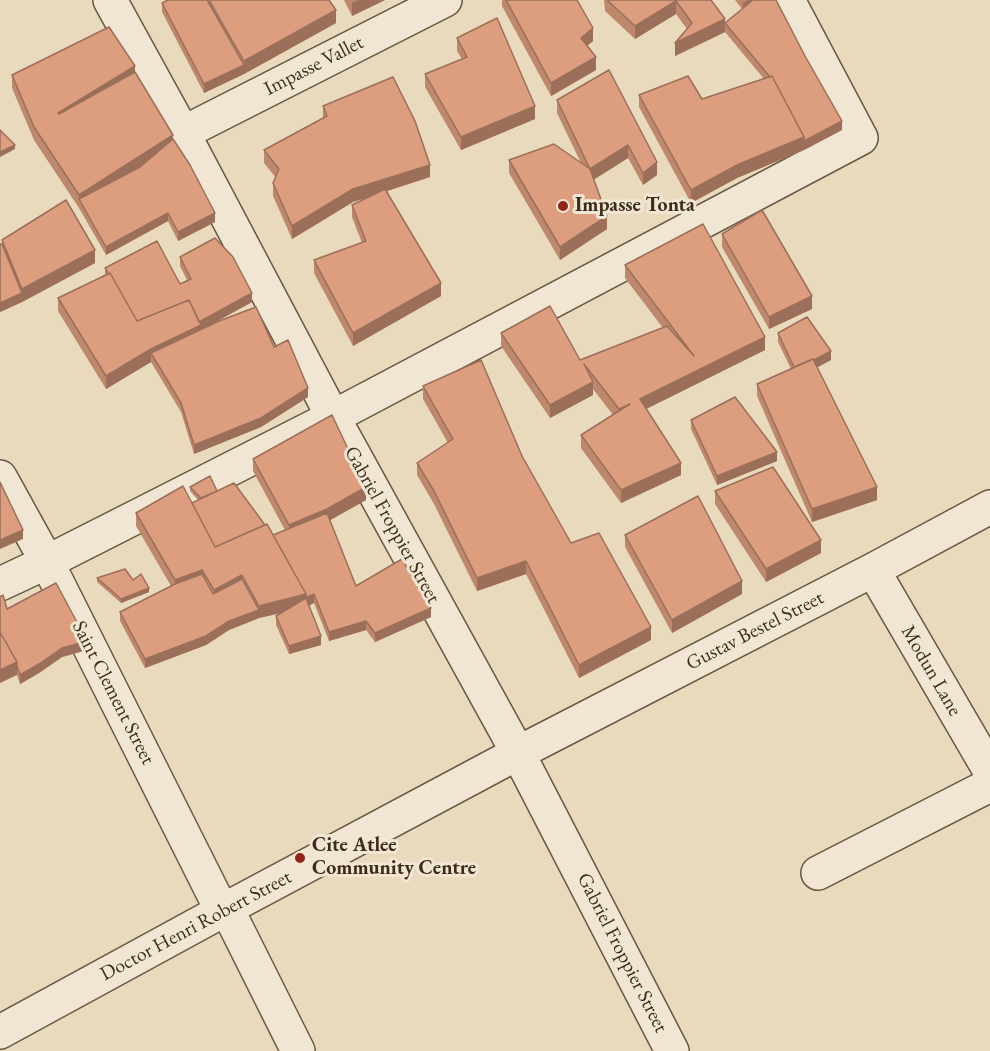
<!DOCTYPE html>
<html>
<head>
<meta charset="utf-8">
<style>
  body { margin:0 }
  canvas { display:block; background:#e9d9bd }
</style>
</head>
<body>
<canvas width="990" height="1051"></canvas>
<script>
const ctx = document.querySelector('canvas').getContext('2d');
ctx.lineJoin = 'round';
const poly = rows => new Path2D(rows.map(r => 'M' + r).join(''));
function trace(path, color, width, dash) { ctx.strokeStyle = color; ctx.lineWidth = width; ctx.lineCap = dash ? 'butt' : 'round'; ctx.setLineDash(dash || []); ctx.stroke(path); }
function fill(path, color) { ctx.fillStyle = color; ctx.fill(path, 'evenodd'); }
function drawText(font, color, halo, rows, align = 'center') {
  ctx.font = font + ' "EB Garamond",serif'; ctx.lineWidth = 6; ctx.setLineDash([]); ctx.textBaseline = 'middle'; ctx.strokeStyle = halo; ctx.fillStyle = color; for (const [text, x, y, turn = 0] of rows) {
    ctx.save(); ctx.translate(x, y); ctx.rotate((+turn || 0) * Math.PI / 180); ctx.textAlign = isNaN(turn) ? turn : align; if (halo) ctx.strokeText(text, 0, 0); ctx.fillText(text, 0, 0); ctx.restore();
  }
}
const minor = poly([
  [110,0,183,133,333,417,518,753,672,1051],
  [183,133,445,0],
  [0,477,47,562,222,911],
  [873,570,990,771],
  [0,584,47,562,333,417,861,138,788,0],
  [818,873,990,785],
  [227,909,298,1051],
  [0,1032,222,911,518,753,873,570,990,507]
]);
trace(minor, '#685742', 36);
trace(minor, '#f1e6d4', 33);
fill(poly([
  [168,0,329,0,336,23,244,74,204,93,162,12,162,3],
  [344,0,385,0,352,16],
  [502,0,577,0,593,41,587,46,596,70,551,96,502,6],
  [604,0,711,0,725,23,742,9,735,0,776,0,842,130,804,150,737,178,691,203,639,107,639,95,702,99,764,79,725,32,675,56,687,29,676,14,635,39,605,11],
  [457,38,535,119,461,150,425,87,425,74,462,59,457,51],
  [609,70,657,175,643,185,628,158,593,180,607,229,560,260,509,173,509,160,581,163,557,113,557,100],
  [135,73,173,139,215,222,178,241,168,221,106,255,79,208,34,140,12,88,12,75],
  [323,106,430,177,387,191,441,296,353,346,314,273,314,260,362,243,352,217,352,205,366,198,353,202,292,239,273,196,273,183,276,178,264,163,264,150,323,118],
  [722,234,812,309,769,329,722,247],
  [2,240,95,263,22,302,0,312,0,244,2,244],
  [180,257,252,302,205,328,274,347,308,397,261,427,194,454,181,412,151,362,106,389,58,311,58,298,105,275,105,268,180,284,187,280,180,266],
  [625,265,765,350,646,409,681,475,621,503,581,448,581,435,613,415,593,389,593,395,550,418,501,346,501,333,580,360,663,328,625,278],
  [778,333,831,360,817,367,877,500,812,522,757,396,757,384,791,369,778,342],
  [423,386,522,456,571,543,651,640,579,678,526,574,477,591,434,504,417,475,417,463,448,443,423,399],
  [691,420,777,461,717,485,691,429],
  [253,459,366,500,330,520,356,586,431,617,375,642,366,630,329,641,314,603,309,606,321,645,289,654,276,625,276,616,281,613,259,618,229,630,206,645,145,668,120,621,120,612,171,586,136,526,136,513,192,503,198,500,190,491,190,487,217,491,265,525,273,535,285,530,253,471],
  [715,491,821,553,766,582,715,504],
  [625,535,742,594,672,633,625,547],
  [97,578,133,580,149,592,121,603,97,582],
  [7,609,87,650,62,657,39,673,20,684,17,675]
]), '#be886d');
fill(poly([
  [358,0,385,0,352,16,352,3],
  [748,0,763,0,743,12,743,3],
  [676,1,676,14,635,39,635,26],
  [336,10,336,23,244,74,204,93,204,84,244,65,244,61],
  [725,19,725,32,675,56,675,43],
  [593,28,593,41,581,51,581,38],
  [596,57,596,70,551,96,551,83],
  [135,66,135,79,58,125,58,113],
  [535,106,535,119,461,150,461,137],
  [842,121,842,130,804,150,737,178,691,203,691,190,737,165],
  [173,135,173,148,83,206,79,199,79,195],
  [15,145,15,149,0,157,0,152],
  [628,145,628,158,590,182,590,169],
  [657,162,657,175,643,185,643,173],
  [430,165,430,177,353,202,292,239,292,226,353,189],
  [168,213,168,221,106,255,106,247],
  [215,213,215,222,178,241,178,232],
  [607,216,607,229,560,260,560,247],
  [95,250,95,263,22,302,0,312,0,303,22,293,22,289],
  [441,283,441,296,353,346,353,333],
  [252,293,252,302,201,330,151,353,151,362,106,389,106,376,197,323],
  [812,296,812,309,769,329,769,317],
  [765,337,765,350,640,412,640,399],
  [831,351,831,360,796,379,796,370],
  [593,382,593,395,550,418,550,405],
  [308,388,308,397,261,427,194,454,194,445],
  [777,452,777,461,717,485,717,476],
  [681,463,681,475,621,503,621,490],
  [366,487,366,500,327,522,289,538,289,525],
  [877,487,877,500,812,522,812,509],
  [23,530,23,539,0,549,0,540],
  [821,540,821,553,766,582,766,569],
  [526,561,526,574,477,591,477,578],
  [202,570,202,583,175,593,175,580],
  [242,575,242,588,214,603,214,590],
  [742,581,742,594,672,633,672,620],
  [149,588,149,592,121,603,121,599],
  [306,594,314,594,314,603,306,607,259,618,259,606],
  [431,608,431,617,375,642,375,633],
  [259,610,259,618,229,630,206,645,145,668,145,659,229,621],
  [366,621,366,630,329,641,329,632],
  [651,627,651,640,579,678,579,665],
  [321,636,321,645,289,654,289,646],
  [87,641,87,650,62,657,39,673,20,684,20,675,62,648],
  [17,662,17,675,0,683,0,670]
]), '#9b6f59');
const building = poly([
  [168,0,207,0,244,65,204,84,162,3,168,0],
  [209,0,329,0,336,10,244,61,209,0],
  [506,0,577,0,593,28,581,38,596,57,551,83,506,0],
  [607,0,711,0,725,19,675,43,692,23,676,1,635,26,607,0],
  [753,0,776,0,805,56,842,121,804,141,804,137,772,76,770,77,725,23,753,0],
  [497,18,535,106,461,137,425,74,467,57,457,38,497,18],
  [109,27,135,66,58,113,59,114,135,72,173,135,79,195,34,127,12,75,109,27],
  [609,70,657,162,643,173,628,145,590,169,607,216,560,247,509,160,554,144,590,169,557,100,609,70],
  [688,76,702,99,772,76,804,137,737,165,691,190,639,95,688,76],
  [393,77,415,121,430,165,353,189,292,226,273,183,279,169,264,150,327,116,323,106,393,77],
  [0,130,15,145,0,152,0,130],
  [173,139,190,165,215,213,178,232,168,213,106,247,79,199,140,167,173,139],
  [385,189,441,283,353,333,314,260,366,241,352,205,385,189],
  [66,200,95,250,22,289,2,240,66,200],
  [762,210,812,296,769,317,722,234,762,210],
  [703,224,765,337,640,399,681,463,621,490,581,435,630,404,619,409,584,364,593,382,550,405,501,333,550,306,580,360,667,326,694,356,625,265,703,224],
  [215,238,233,257,252,293,199,322,189,300,137,321,110,273,109,274,105,268,157,241,180,284,191,279,180,257,215,238],
  [0,244,2,244,22,293,0,303,0,244],
  [110,273,137,321,189,300,201,325,151,349,106,376,58,298,110,273],
  [256,307,274,347,288,340,308,388,261,418,194,445,181,403,151,353,219,321,256,307],
  [807,317,831,351,814,360,813,359,794,367,778,333,807,317],
  [813,359,877,487,812,509,757,384,813,359],
  [481,360,522,456,571,543,599,533,651,627,579,665,526,561,477,578,434,491,417,463,453,439,423,386,481,360],
  [735,397,777,452,717,476,691,420,735,397],
  [332,415,366,487,327,509,289,525,253,459,332,415],
  [773,467,821,540,766,569,715,491,773,467],
  [210,476,217,491,201,498,190,487,210,476],
  [0,482,23,530,0,540,0,482],
  [234,483,265,525,215,547,192,503,234,483],
  [183,486,215,547,267,524,306,594,259,606,242,575,214,590,202,570,175,580,136,513,183,486],
  [698,496,742,581,672,620,625,535,698,496],
  [327,513,356,586,402,559,431,608,375,633,366,621,329,632,314,594,306,598,306,594,273,535,327,513],
  [125,569,133,580,141,574,149,588,121,599,97,578,125,569],
  [202,574,213,594,242,579,259,610,229,621,206,636,145,659,120,612,175,584,202,574],
  [56,583,87,641,62,648,39,664,20,675,17,666,17,662,0,632,0,597,3,595,7,609,56,583],
  [306,598,321,636,289,646,276,616,306,598],
  [0,632,17,662,0,670,0,632]
]);
fill(building, '#dd9e7f');
trace(building, '#9b6f59', 1.5);
for (const [x, y, r, color] of [
  [563,206,6,"#8f2418"],
  [300,858,6,"#8f2418"]
]) { const dot = new Path2D(); dot.arc(x, y, r, 0, 2 * Math.PI); ctx.fillStyle = color; ctx.fill(dot); trace(dot, '#f1e6d4', 2); }
drawText('20px', '#3d2c19', '#f1e6d4', [
  ["Impasse Vallet",314,66,-27],
  ["Gabriel Froppier Street",392,525,61],
  ["Gustav Bestel Street",755,631,-27],
  ["Modun Lane",931,671,60],
  ["Saint Clement Street",113,693,63],
  ["Doctor Henri Robert Street",196,926,-28],
  ["Gabriel Froppier Street",622,953,63]
]);
drawText('bold 20px', '#3d2c19', '#f1e6d4', [
  ["Impasse Tonta",575,206],
  ["Cite Atlee",312,846],
  ["Community Centre",312,869]
], 'left');
</script>
</body>
</html>
